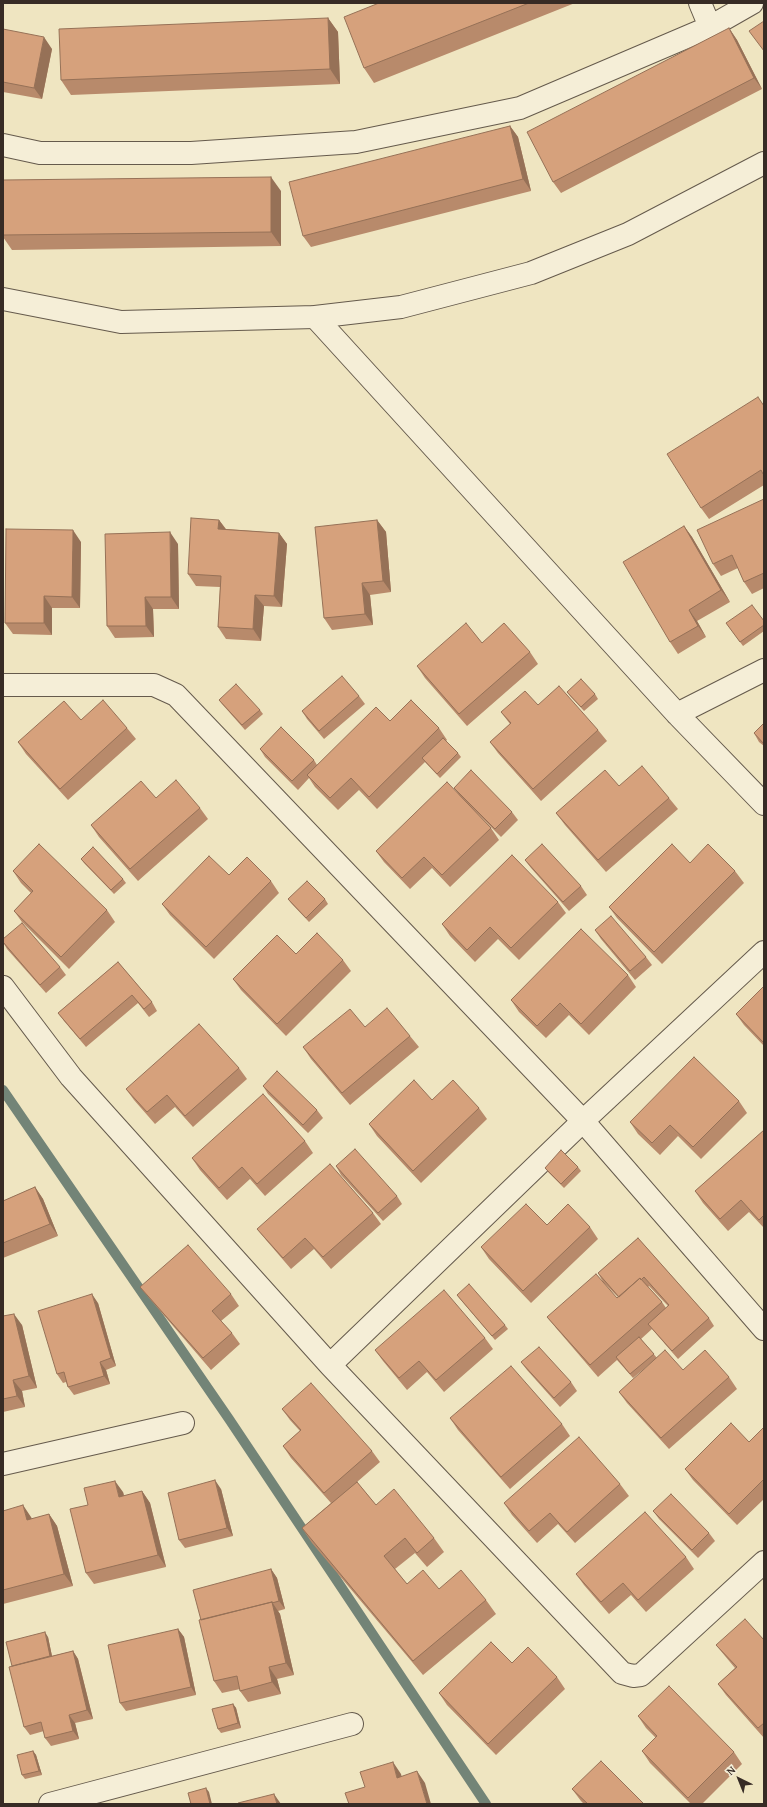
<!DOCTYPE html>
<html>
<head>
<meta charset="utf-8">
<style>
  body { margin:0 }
  #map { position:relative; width:767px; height:1807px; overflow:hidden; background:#efe5c1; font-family:"Gentium Book Plus",serif }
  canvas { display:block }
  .frame { position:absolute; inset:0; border:4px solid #372b25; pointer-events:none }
  .north { position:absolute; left:719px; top:1759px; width:40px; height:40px; -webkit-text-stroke:3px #f5eed7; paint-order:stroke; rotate:317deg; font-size:11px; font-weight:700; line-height:16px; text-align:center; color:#372b25 }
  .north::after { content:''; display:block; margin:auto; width:14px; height:18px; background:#372b25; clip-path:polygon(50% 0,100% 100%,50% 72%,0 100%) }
</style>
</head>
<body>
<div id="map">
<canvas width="767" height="1807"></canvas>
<div class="frame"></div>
<div class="north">N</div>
</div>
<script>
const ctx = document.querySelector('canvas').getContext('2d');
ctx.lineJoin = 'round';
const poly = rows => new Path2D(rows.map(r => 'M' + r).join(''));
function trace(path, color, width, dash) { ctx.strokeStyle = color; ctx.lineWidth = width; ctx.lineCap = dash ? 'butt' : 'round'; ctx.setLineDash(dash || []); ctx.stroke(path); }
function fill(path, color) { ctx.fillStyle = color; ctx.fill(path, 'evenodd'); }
trace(poly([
  [3,1090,229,1419,486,1804]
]), '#738477', 10);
const minor = poly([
  [700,3,710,27],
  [3,145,40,153,191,153,356,142,520,108,710,27,752,3],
  [315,317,677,714,764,804],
  [3,685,154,685,176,695,583,1121,764,1329],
  [677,714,764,670],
  [764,952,583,1121,330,1365,622,1673,633,1676,641,1675,764,1562],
  [3,987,71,1077,330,1365],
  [3,1464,183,1423],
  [50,1804,352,1724]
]);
const tertiary = poly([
  [3,299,121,322,315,317,401,307,531,273,628,234,764,163]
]);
trace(minor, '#655a4c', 24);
trace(tertiary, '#655a4c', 24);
trace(minor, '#f5eed7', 22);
trace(tertiary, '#f5eed7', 22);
fill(poly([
  [379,3,575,3,374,83,364,68],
  [328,18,338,32,340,84,71,95,61,80],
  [729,28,737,40,762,89,561,193,553,182],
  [3,29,52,49,42,99,3,92],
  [510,126,518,137,531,191,311,247,303,236],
  [3,180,281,191,281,246,12,250,3,237],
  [764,405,764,485,709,519,701,508],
  [764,499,764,588,752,594,744,582,738,568,721,576,713,564],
  [219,520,226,529,279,533,287,544,282,607,264,606,261,641,226,639,218,627,220,587,196,586,188,574],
  [377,520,386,532,391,592,370,595,373,625,332,630,324,618],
  [684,526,692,537,730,602,697,621,706,637,678,654,670,642],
  [81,542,80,608,52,608,52,635,13,634,5,623],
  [178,544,179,609,153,609,154,637,115,638,107,626],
  [764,621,764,631,743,646,726,623],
  [482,643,530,652,538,664,467,726,425,678,417,666],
  [567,692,595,694,598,699,584,711,570,696],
  [359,696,365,704,324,739,307,719,302,711],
  [219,700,260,710,263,714,245,730,222,704],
  [538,705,598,730,607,741,541,801,498,753,490,742,510,724,501,712],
  [81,720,127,728,136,739,68,800,26,754,18,742],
  [390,721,439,728,447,740,446,741,458,753,461,757,440,778,425,762,377,809,359,790,338,810,315,787,309,778,298,790,265,757,260,749,314,760,317,765],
  [764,723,764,746,759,742,754,733],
  [454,788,512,812,518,820,501,837,466,802,491,828,499,840,450,887,432,868,410,889,384,862,376,851,459,795],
  [669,798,678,809,606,872,565,825,556,813],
  [200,808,208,819,138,881,99,837,91,825],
  [81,859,123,879,126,883,114,894,84,863],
  [525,860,581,886,587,895,569,911,531,868],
  [690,863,735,871,744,883,662,964,617,918,609,907],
  [13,871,107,910,115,922,69,969,22,922,14,911,31,893,21,883],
  [229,875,271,881,279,893,214,959,170,915,162,904],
  [288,899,325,899,328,904,309,922,291,903],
  [558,902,566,913,519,960,498,939,475,962,450,936,442,924],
  [595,930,646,957,652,965,635,980,601,939],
  [3,942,60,967,66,975,46,993,7,949],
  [296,954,343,960,351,971,286,1036,241,990,233,979],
  [118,962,152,1002,157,1011,149,1017,138,1003,86,1047,64,1021,58,1013],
  [628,975,636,987,589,1035,569,1015,546,1038,519,1012,511,1000],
  [764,986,764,1046,744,1025,736,1014],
  [410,1036,419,1047,350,1105,311,1059,303,1047],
  [239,1068,247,1079,193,1127,175,1107,155,1124,134,1100,126,1089],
  [263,1086,317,1110,323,1118,308,1133,268,1094],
  [432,1100,479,1108,487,1119,421,1183,377,1136,369,1124],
  [739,1101,747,1113,701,1159,678,1136,660,1155,638,1134,630,1122],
  [764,1130,764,1228,749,1212,728,1231,703,1203,695,1191],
  [305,1141,313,1153,265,1196,250,1179,227,1200,200,1170,192,1158],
  [336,1166,397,1196,402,1204,383,1221,341,1175],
  [578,1167,581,1171,564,1188,548,1172,545,1168],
  [35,1187,43,1199,58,1236,3,1258,3,1201],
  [373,1213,381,1224,331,1269,314,1249,291,1269,266,1240,257,1229],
  [547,1225,590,1227,598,1239,531,1303,489,1259,481,1247],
  [638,1238,709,1318,714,1326,678,1359,652,1329,641,1339,657,1358,633,1378,617,1360,598,1377,556,1328,547,1317,617,1298,618,1297,603,1282,598,1273],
  [649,1286,668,1306,666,1308,662,1302,648,1287],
  [140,1287,231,1294,239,1306,221,1321,232,1333,240,1344,211,1370,149,1298],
  [457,1295,505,1325,508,1329,495,1340,460,1299],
  [98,1303,116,1366,106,1370,110,1384,74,1395,68,1387,66,1382,63,1383,57,1374],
  [3,1316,22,1325,37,1388,22,1391,25,1407,3,1412],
  [485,1338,493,1349,444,1392,427,1372,407,1390,383,1361,375,1350],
  [521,1362,571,1382,577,1391,560,1407,527,1370],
  [729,1377,737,1389,669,1449,627,1403,619,1392],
  [282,1409,372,1451,380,1462,357,1482,376,1505,434,1538,444,1552,427,1567,415,1553,395,1569,407,1584,439,1589,486,1600,496,1614,423,1675,312,1543,302,1528,331,1503,291,1458,283,1446,300,1431,290,1420],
  [450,1418,562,1424,570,1436,510,1489,458,1430],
  [764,1427,764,1499,737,1525,693,1480,685,1469,749,1442],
  [620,1484,629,1496,575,1543,558,1524,537,1543,512,1515,504,1503],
  [221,1489,233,1536,185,1548,179,1540],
  [142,1491,150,1503,166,1567,94,1584,86,1573,88,1505,123,1492,124,1496],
  [3,1511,31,1517,32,1519,49,1514,57,1526,73,1586,3,1604],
  [653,1511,709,1533,715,1541,698,1558,659,1519],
  [686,1557,694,1569,646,1612,631,1595,609,1614,584,1585,576,1574],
  [271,1569,277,1578,285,1609,278,1611,280,1614,294,1675,277,1679,281,1694,248,1702,240,1691,240,1689,222,1693,214,1681,201,1620],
  [178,1629,184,1637,196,1695,126,1711,120,1703],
  [48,1637,52,1656,73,1651,78,1659,93,1719,75,1723,79,1739,51,1746,45,1738,44,1731,30,1735,24,1727,12,1666],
  [764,1640,764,1738,726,1695,718,1684,735,1668,725,1656,716,1645],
  [557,1677,565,1689,496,1755,447,1705,439,1693],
  [233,1704,236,1708,241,1728,221,1733,218,1729],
  [638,1716,734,1752,742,1764,702,1804,691,1804,650,1763,642,1751,656,1738,646,1728],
  [33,1751,36,1755,42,1775,25,1779,22,1775],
  [572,1789,644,1804,584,1804,581,1801]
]), '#b88a6b');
fill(poly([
  [328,18,338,32,340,84,330,69],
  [729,28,737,40,762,89,754,78],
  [44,37,52,49,42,99,34,88],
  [510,126,518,137,531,191,523,179],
  [271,177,281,191,281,246,271,232],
  [219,520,227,531,218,529],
  [377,520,386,532,391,592,383,581],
  [684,526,692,537,730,602,721,590],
  [73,530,81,542,80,608,72,597],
  [170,532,178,544,179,609,171,597],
  [279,533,287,544,282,607,274,596],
  [362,583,370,595,373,625,365,614],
  [255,595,264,606,261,641,253,629],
  [44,596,52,608,52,635,44,623],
  [145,597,153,609,154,637,146,626],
  [689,610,697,621,706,637,698,626],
  [35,1187,43,1199,58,1236,50,1224],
  [92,1294,98,1303,116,1366,111,1358],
  [14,1314,22,1325,37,1388,29,1376],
  [100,1362,106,1370,110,1384,104,1376],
  [13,1380,22,1391,25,1407,17,1396],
  [215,1480,221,1489,233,1536,227,1528],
  [115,1481,123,1492,127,1508,119,1497],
  [142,1491,150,1503,166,1567,158,1555],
  [23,1505,31,1517,35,1532,27,1520],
  [49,1514,57,1526,73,1586,64,1574],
  [271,1569,277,1578,285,1609,279,1601],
  [272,1602,280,1614,294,1675,286,1663],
  [178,1629,184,1637,196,1695,191,1687],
  [45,1632,48,1637,53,1661,50,1656],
  [73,1651,78,1659,93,1719,87,1710],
  [269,1667,277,1679,281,1694,272,1682],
  [233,1704,236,1708,241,1728,238,1723],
  [69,1715,75,1723,79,1739,73,1731],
  [33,1751,36,1755,42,1775,39,1771],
  [393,1762,401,1774,405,1789,397,1778],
  [417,1771,425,1783,431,1804,427,1804],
  [206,1788,209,1792,212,1804,210,1804],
  [274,1794,281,1804,277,1804]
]), '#967157');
const building = poly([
  [379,3,529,3,364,68,344,17,379,3],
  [328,18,330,69,61,80,59,29,328,18],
  [764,21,764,51,749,31,764,21],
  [729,28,754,78,553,182,527,132,729,28],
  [3,29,44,37,34,88,3,82,3,29],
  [510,126,523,179,303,236,289,182,510,126],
  [271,177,271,232,3,235,3,180,271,177],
  [758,397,764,406,764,473,763,474,761,470,701,508,667,454,758,397],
  [764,499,764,573,744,582,732,555,713,564,697,530,764,499],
  [191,518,219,520,218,529,279,533,274,596,255,595,253,629,218,627,221,576,188,574,191,518],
  [377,520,383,581,362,583,365,614,324,618,315,527,377,520],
  [684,526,721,590,689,610,698,626,670,642,623,562,684,526],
  [6,529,73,530,72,597,44,596,44,623,5,623,6,529],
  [170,532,171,597,145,597,146,626,107,626,105,534,170,532],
  [752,605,764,621,764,625,740,642,726,623,752,605],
  [466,623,482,643,504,623,530,652,459,714,417,666,466,623],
  [342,676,359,696,319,731,302,711,342,676],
  [581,679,595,694,581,707,567,692,581,679],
  [236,684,260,710,242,725,219,700,236,684],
  [559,686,598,730,533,789,490,742,511,723,501,712,525,691,538,705,559,686],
  [103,700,127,728,60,789,18,742,64,701,81,720,103,700],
  [411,700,439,728,369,797,351,778,330,798,307,775,376,707,390,721,411,700],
  [764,723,764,744,754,733,764,723],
  [281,727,314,760,292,781,260,749,281,727],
  [443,738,458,753,437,774,422,758,443,738],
  [642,766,669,798,598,860,556,813,605,770,619,786,642,766],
  [471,770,512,812,495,829,454,788,471,770],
  [176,780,200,808,130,869,91,825,141,781,156,798,176,780],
  [447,782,491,828,442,875,424,857,402,878,376,851,447,782],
  [39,844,107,910,61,957,14,911,33,891,13,871,39,844],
  [542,844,581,886,563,902,525,860,542,844],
  [672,844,690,863,708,844,735,871,654,952,609,907,672,844],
  [93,847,123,879,111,890,81,859,93,847],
  [512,855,558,902,511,948,490,927,467,950,442,924,512,855],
  [209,856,229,875,247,857,271,881,206,947,162,904,209,856],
  [307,881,325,899,306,918,288,899,307,881],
  [611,916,646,957,630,971,595,930,611,916],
  [22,923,60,967,40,985,3,942,3,939,22,923],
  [581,929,628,975,581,1024,560,1003,537,1026,511,1000,581,929],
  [317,933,343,960,277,1024,233,979,277,935,296,954,317,933],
  [118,962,152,1002,144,1009,132,995,80,1039,58,1013,118,962],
  [764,986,764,1043,736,1014,764,986],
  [387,1008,410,1036,342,1093,303,1047,350,1009,365,1027,387,1008],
  [199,1024,239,1068,185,1116,167,1095,147,1112,126,1089,199,1024],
  [694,1057,739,1101,693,1147,670,1125,652,1143,630,1122,694,1057],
  [277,1071,317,1110,303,1125,263,1086,277,1071],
  [414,1080,432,1100,453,1080,479,1108,413,1171,369,1124,414,1080],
  [263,1094,305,1141,257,1184,242,1167,219,1188,192,1158,263,1094],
  [764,1130,764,1215,759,1220,741,1200,720,1219,695,1191,764,1130],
  [355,1149,397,1196,378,1213,336,1166,355,1149],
  [561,1150,578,1167,561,1184,545,1168,561,1150],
  [330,1164,373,1213,323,1257,305,1238,283,1258,257,1229,330,1164],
  [35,1187,50,1224,3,1243,3,1201,35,1187],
  [526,1204,547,1225,568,1204,590,1227,523,1291,481,1247,526,1204],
  [638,1238,709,1318,672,1351,648,1324,669,1305,644,1277,641,1280,640,1278,619,1297,598,1273,638,1238],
  [188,1245,231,1294,212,1311,232,1333,203,1358,140,1287,188,1245],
  [596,1274,617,1298,640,1278,662,1302,590,1365,547,1317,596,1274],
  [469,1284,505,1325,492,1336,457,1295,469,1284],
  [444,1290,485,1338,436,1380,419,1361,399,1378,375,1350,444,1290],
  [92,1294,111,1358,100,1362,104,1376,68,1387,64,1372,57,1374,38,1311,92,1294],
  [14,1314,29,1376,13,1380,17,1396,3,1399,3,1316,14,1314],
  [639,1337,654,1354,630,1374,616,1357,639,1337],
  [539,1347,571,1382,554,1398,521,1362,539,1347],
  [665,1350,683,1370,705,1350,729,1377,661,1438,619,1392,665,1350],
  [511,1366,562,1424,501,1477,450,1418,511,1366],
  [311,1383,372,1451,324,1493,283,1446,301,1430,282,1409,311,1383],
  [731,1423,749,1442,764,1427,764,1479,729,1514,685,1469,731,1423],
  [579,1437,620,1484,567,1532,550,1513,529,1531,504,1503,579,1437],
  [215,1480,227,1528,179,1540,168,1493,215,1480],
  [115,1481,119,1497,142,1491,158,1555,86,1573,70,1509,88,1505,84,1488,115,1481],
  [357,1482,376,1505,394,1489,434,1538,417,1553,405,1538,384,1556,407,1584,423,1570,439,1589,461,1570,486,1600,413,1661,302,1528,357,1482],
  [671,1494,709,1533,692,1550,653,1511,671,1494],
  [23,1505,27,1520,49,1514,64,1574,3,1590,3,1511,23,1505],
  [645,1512,686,1557,638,1600,623,1583,601,1602,576,1574,645,1512],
  [271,1569,279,1601,272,1603,272,1602,201,1620,193,1590,271,1569],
  [272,1602,286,1663,269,1667,272,1682,240,1691,237,1676,214,1681,199,1620,272,1602],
  [745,1619,764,1640,764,1723,758,1728,718,1684,737,1667,716,1645,745,1619],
  [178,1629,191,1687,120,1703,108,1645,178,1629],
  [45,1632,50,1656,12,1666,6,1642,45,1632],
  [491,1642,512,1663,528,1647,557,1677,488,1744,439,1693,491,1642],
  [73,1651,87,1710,69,1715,73,1731,45,1738,41,1722,24,1727,9,1667,73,1651],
  [669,1686,734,1752,688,1798,642,1751,657,1736,638,1716,669,1686],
  [233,1704,238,1723,218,1729,212,1709,233,1704],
  [33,1751,39,1771,22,1775,17,1755,33,1751],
  [601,1761,644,1804,588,1804,572,1789,601,1761],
  [393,1762,397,1778,417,1771,427,1804,349,1804,345,1793,365,1787,360,1772,393,1762],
  [206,1788,210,1804,191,1804,188,1793,206,1788],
  [274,1794,277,1804,238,1804,238,1803,274,1794]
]);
fill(building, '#d6a17c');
trace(building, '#967157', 1);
</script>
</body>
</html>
